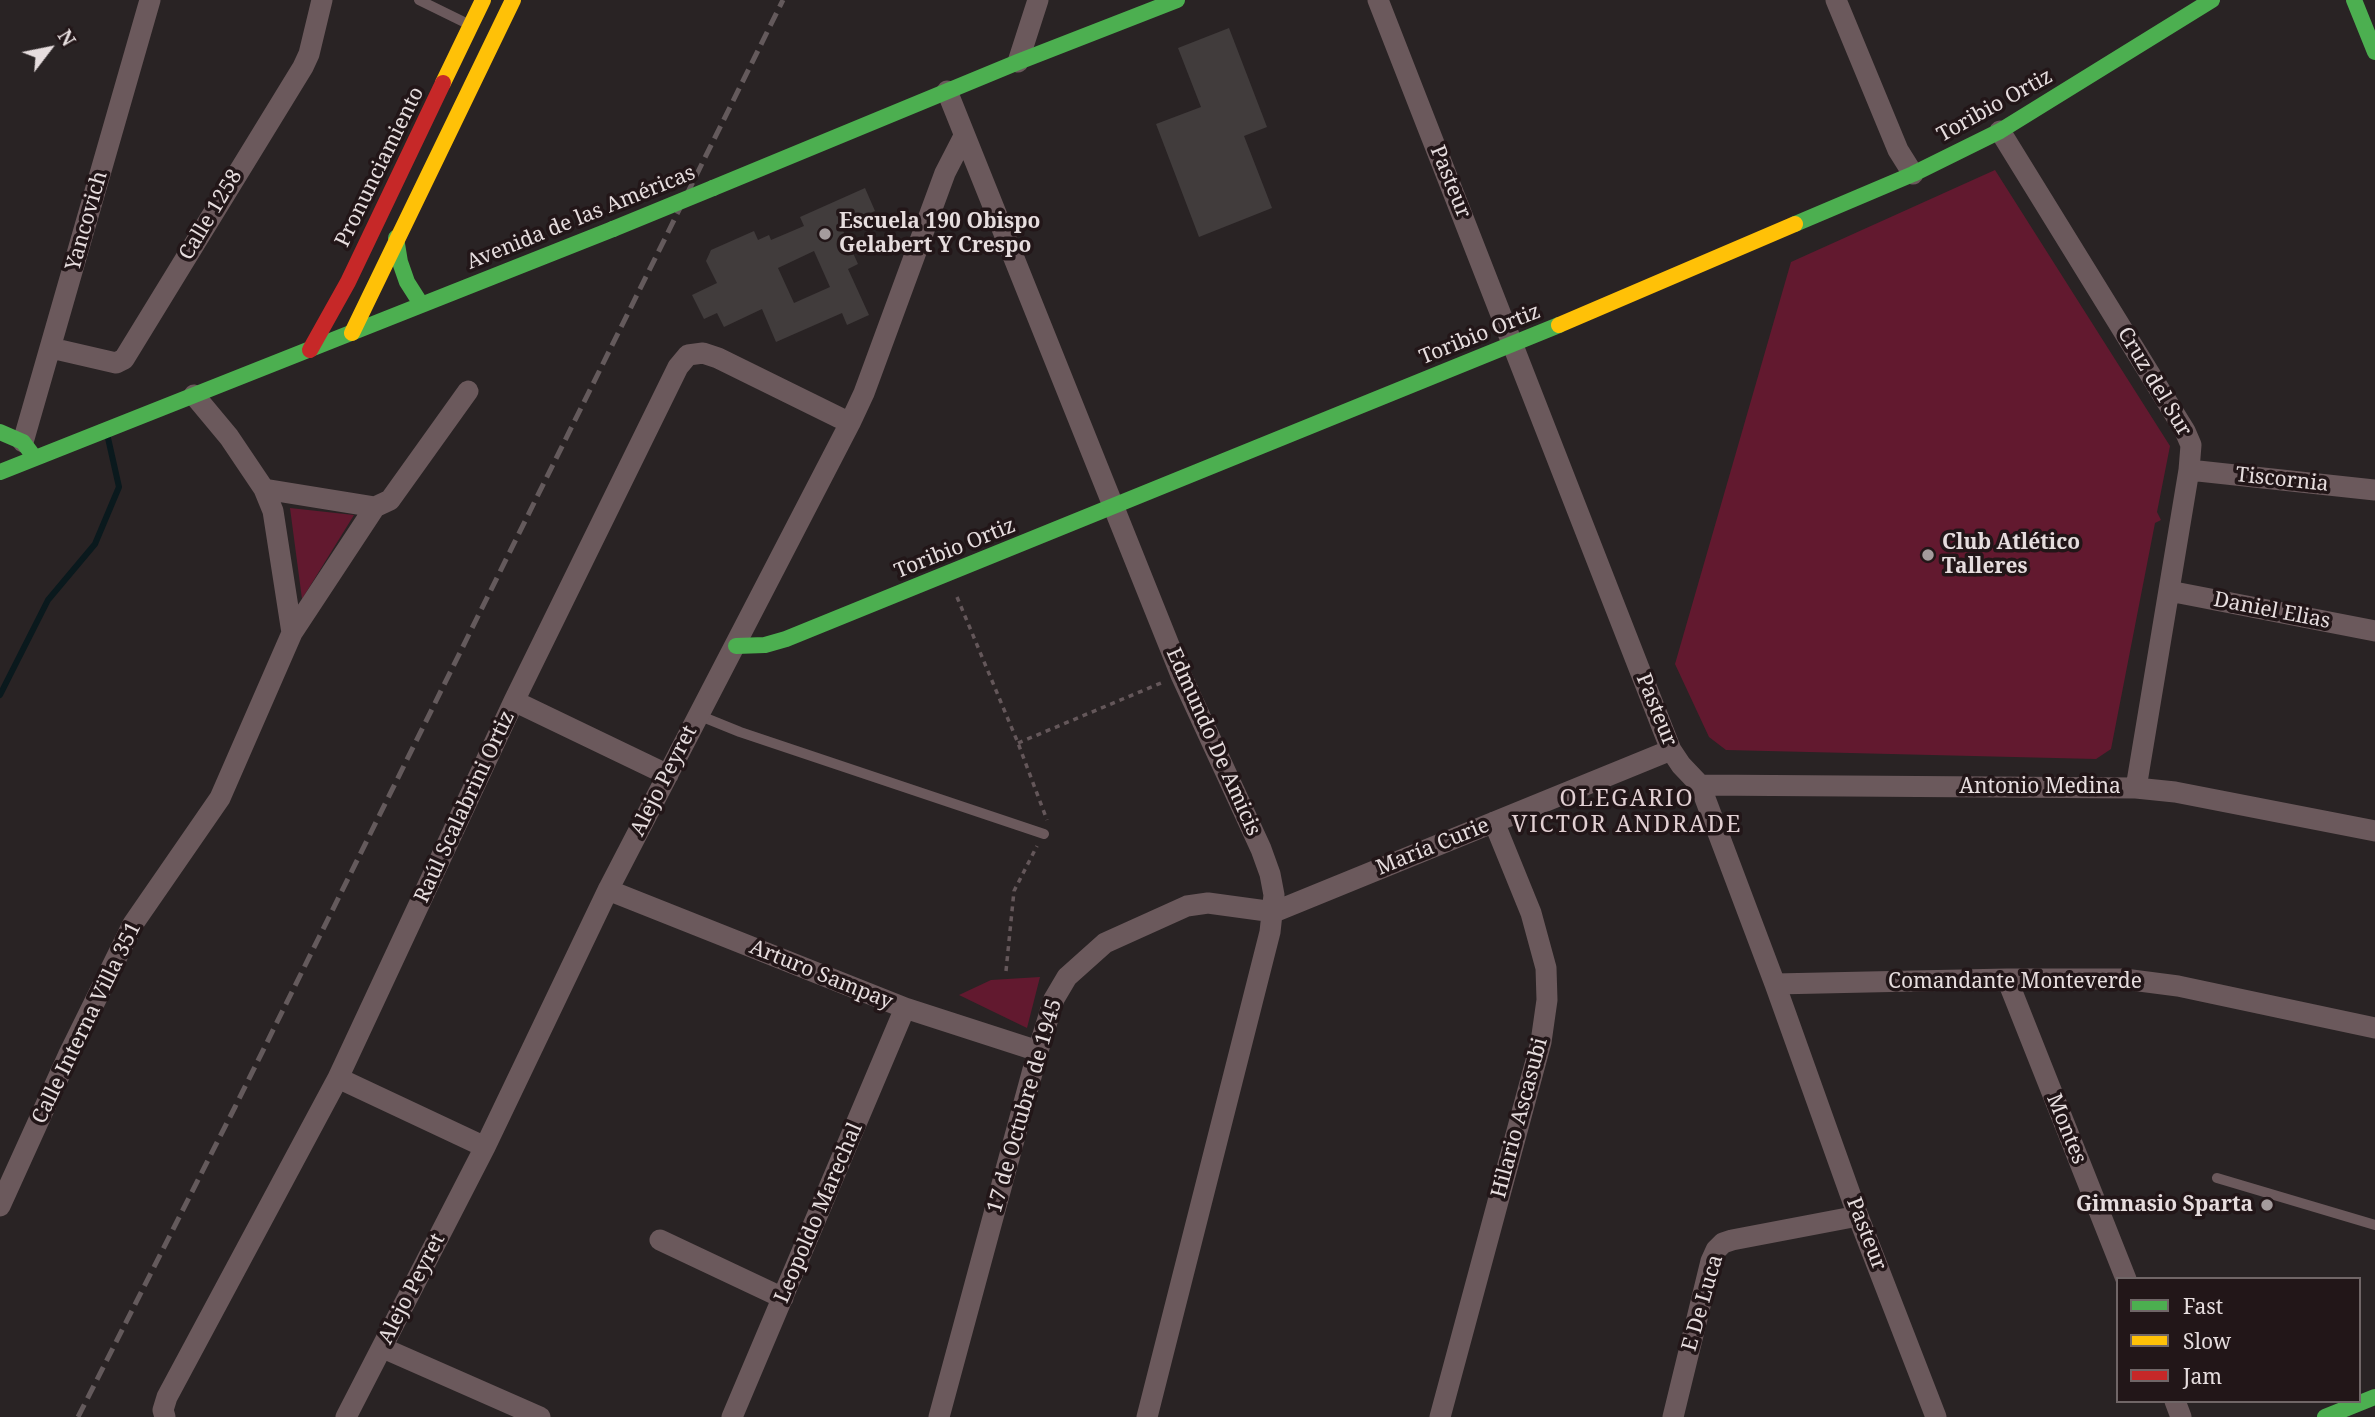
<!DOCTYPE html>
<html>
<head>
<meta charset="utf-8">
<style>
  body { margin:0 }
  #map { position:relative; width:2375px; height:1417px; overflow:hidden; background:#292324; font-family:"Noto Serif",serif }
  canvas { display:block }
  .legend { position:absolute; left:2116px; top:1277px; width:245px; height:126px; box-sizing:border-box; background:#221618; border:2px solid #706667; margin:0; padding:9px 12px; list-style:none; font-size:21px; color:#e6ddde }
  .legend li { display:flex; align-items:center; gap:14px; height:35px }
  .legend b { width:35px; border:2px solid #706667 }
  .north { position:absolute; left:14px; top:14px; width:70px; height:70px; -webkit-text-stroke:5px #221618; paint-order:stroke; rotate:58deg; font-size:19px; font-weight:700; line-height:28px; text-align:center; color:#e6ddde }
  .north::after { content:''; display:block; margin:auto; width:24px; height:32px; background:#e6ddde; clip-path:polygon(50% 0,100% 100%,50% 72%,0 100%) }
</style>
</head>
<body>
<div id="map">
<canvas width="2375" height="1417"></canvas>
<ul class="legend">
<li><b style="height:9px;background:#4caf50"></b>Fast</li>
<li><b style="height:9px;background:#ffc107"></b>Slow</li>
<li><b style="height:9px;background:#c62828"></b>Jam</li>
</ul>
<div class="north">N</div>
</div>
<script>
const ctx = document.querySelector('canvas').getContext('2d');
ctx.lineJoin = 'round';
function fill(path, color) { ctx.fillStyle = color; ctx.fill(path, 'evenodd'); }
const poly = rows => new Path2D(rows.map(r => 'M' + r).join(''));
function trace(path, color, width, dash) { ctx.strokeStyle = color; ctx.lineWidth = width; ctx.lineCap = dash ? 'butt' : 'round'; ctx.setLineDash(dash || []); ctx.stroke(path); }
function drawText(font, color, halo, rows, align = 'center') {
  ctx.font = font + ' "Noto Serif",serif'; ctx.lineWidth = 7; ctx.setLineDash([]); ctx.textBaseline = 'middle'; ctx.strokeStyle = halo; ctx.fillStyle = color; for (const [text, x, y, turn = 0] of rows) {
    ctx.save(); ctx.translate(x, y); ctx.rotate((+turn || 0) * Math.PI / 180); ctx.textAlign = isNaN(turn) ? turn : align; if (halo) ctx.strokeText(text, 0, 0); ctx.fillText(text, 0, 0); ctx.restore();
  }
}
fill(poly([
  [1995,170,2170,446,2157,512,2161,520,2155,523,2111,749,2096,759,1726,750,1709,737,1675,664,1791,262],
  [290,508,354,515,302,599],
  [1040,977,1027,1028,959,995,991,980]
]), '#62192f');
trace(poly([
  [0,695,48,600,95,544,119,487,108,438]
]), '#0a191d', 6);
fill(poly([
  [1229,28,1267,127,1244,136,1272,208,1199,237,1156,124,1201,107,1178,48],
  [865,188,875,211,841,226,858,264,848,269,869,315,847,325,842,313,776,342,762,309,724,327,717,313,704,319,692,295,717,283,706,261,711,250,754,231,758,240,769,235,771,240,804,226,800,217],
  [814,251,830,287,794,303,778,268]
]), '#413c3c');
trace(poly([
  [957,597,1018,743,1047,820],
  [1018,743,1161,683],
  [1006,971,1014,891,1037,846]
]), '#64575a', 3.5, [5, 5]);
trace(poly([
  [419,0,470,25],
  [698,715,740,732,1044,834],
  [2217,1178,2375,1225]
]), '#6b595c', 10);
trace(poly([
  [1378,0,1671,750,1681,765,1700,785,1775,984,1858,1216,1936,1417],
  [1836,0,1898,150,1913,174],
  [1018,62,1038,0],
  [947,91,1181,675,1261,849,1270,874,1274,895,1270,932,1147,1417],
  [2000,131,2185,431,2191,445,2189,470,2136,788],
  [51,348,116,363,124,359,303,67,309,54,322,0],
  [23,442,150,0],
  [2189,470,2375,490],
  [264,489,375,507],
  [2169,591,2375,631],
  [292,633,375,507,390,500,468,391],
  [514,701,668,775],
  [1700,785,2136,788,2175,792,2375,831],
  [608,890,905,1008,1038,1051],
  [1274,912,1671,750],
  [2007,979,2126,1279],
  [1775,984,2007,979,2124,979,2178,986,2375,1028],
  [338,1078,485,1147],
  [0,1206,68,1056,133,924,220,798,292,633,273,511,264,489,229,437,194,395],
  [660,1240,783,1298],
  [383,1348,540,1417],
  [2175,1401,2181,1417],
  [165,1417,163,1410,167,1397,338,1078,514,701,678,367,688,355,703,353,718,358,850,423],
  [346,1417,485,1147,608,890,850,423,864,393,945,173,963,138],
  [732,1417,905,1008],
  [939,1417,1038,1051,1054,999,1067,977,1105,943,1187,906,1208,903,1274,912],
  [1440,1417,1541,1042,1547,1000,1546,968,1531,913,1494,822],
  [1673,1417,1711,1261,1716,1250,1723,1243,1732,1240,1858,1216]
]), '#6b595c', 21);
trace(poly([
  [2354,0,2375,52],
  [713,188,1018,62,1177,0],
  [1795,224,1913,174,2000,131,2212,0],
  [396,238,400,262,407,282,421,304],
  [0,432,23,442,35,458],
  [0,472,613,229],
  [736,646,765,645,786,639,1559,325],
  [2325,1417,2375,1397]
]), '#4caf50', 16);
trace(poly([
  [443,83,483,0],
  [1559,325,1795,224],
  [352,333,513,0]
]), '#ffc107', 16);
trace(poly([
  [310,350,348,282,443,83]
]), '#c62828', 16);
trace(poly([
  [78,1417,235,1107,783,0]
]), '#645a5c', 5, [14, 7]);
trace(poly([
  [613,229,713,188]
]), '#4caf50', 16);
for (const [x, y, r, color] of [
  [825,234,7,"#a49c9d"],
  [1928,555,7,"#a49c9d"],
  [2267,1205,7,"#a49c9d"]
]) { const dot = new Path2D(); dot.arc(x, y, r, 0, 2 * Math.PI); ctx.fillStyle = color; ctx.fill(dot); trace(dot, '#221618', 2.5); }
drawText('21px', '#e6ddde', '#221618', [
  ["Toribio Ortiz",1995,106,-29],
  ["Pronunciamiento",380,167,-64],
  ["Pasteur",1450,182,68],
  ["Calle 1258",211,215,-59],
  ["Avenida de las Américas",581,218,-22],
  ["Yancovich",87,221,-74],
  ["Toribio Ortiz",1480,335,-22],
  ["Cruz del Sur",2154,382,59],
  ["Tiscornia",2282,480,6],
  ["Toribio Ortiz",955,549,-22],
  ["Daniel Elias",2272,611,11],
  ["Pasteur",1656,710,68],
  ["Edmundo De Amicis",1213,742,66],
  ["Alejo Peyret",664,781,-63],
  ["Antonio Medina",2040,787],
  ["Raúl Scalabrini Ortiz",465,807,-65],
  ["María Curie",1433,847,-22],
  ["Arturo Sampay",821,975,22],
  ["Comandante Monteverde",2015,982],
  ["Calle Interna Villa 351",87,1023,-64],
  ["17 de Octubre de 1945",1025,1106,-74],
  ["Hilario Ascasubi",1520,1118,-75],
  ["Montes",2066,1129,68],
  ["Leopoldo Marechal",819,1213,-67],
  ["Pasteur",1866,1234,69],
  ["Alejo Peyret",412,1289,-63],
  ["E De Luca",1703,1303,-74]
]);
drawText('bold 21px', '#e6ddde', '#221618', [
  ["Escuela 190 Obispo",839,222],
  ["Gelabert Y Crespo",839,246],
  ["Club Atlético",1942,543],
  ["Talleres",1942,567],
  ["Gimnasio Sparta",2253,1205,"right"]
], 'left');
ctx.letterSpacing = '2px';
drawText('23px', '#e2d0d3', '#221618', [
  ["OLEGARIO",1627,799],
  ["VICTOR ANDRADE",1627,825]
]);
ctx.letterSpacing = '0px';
</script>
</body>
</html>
